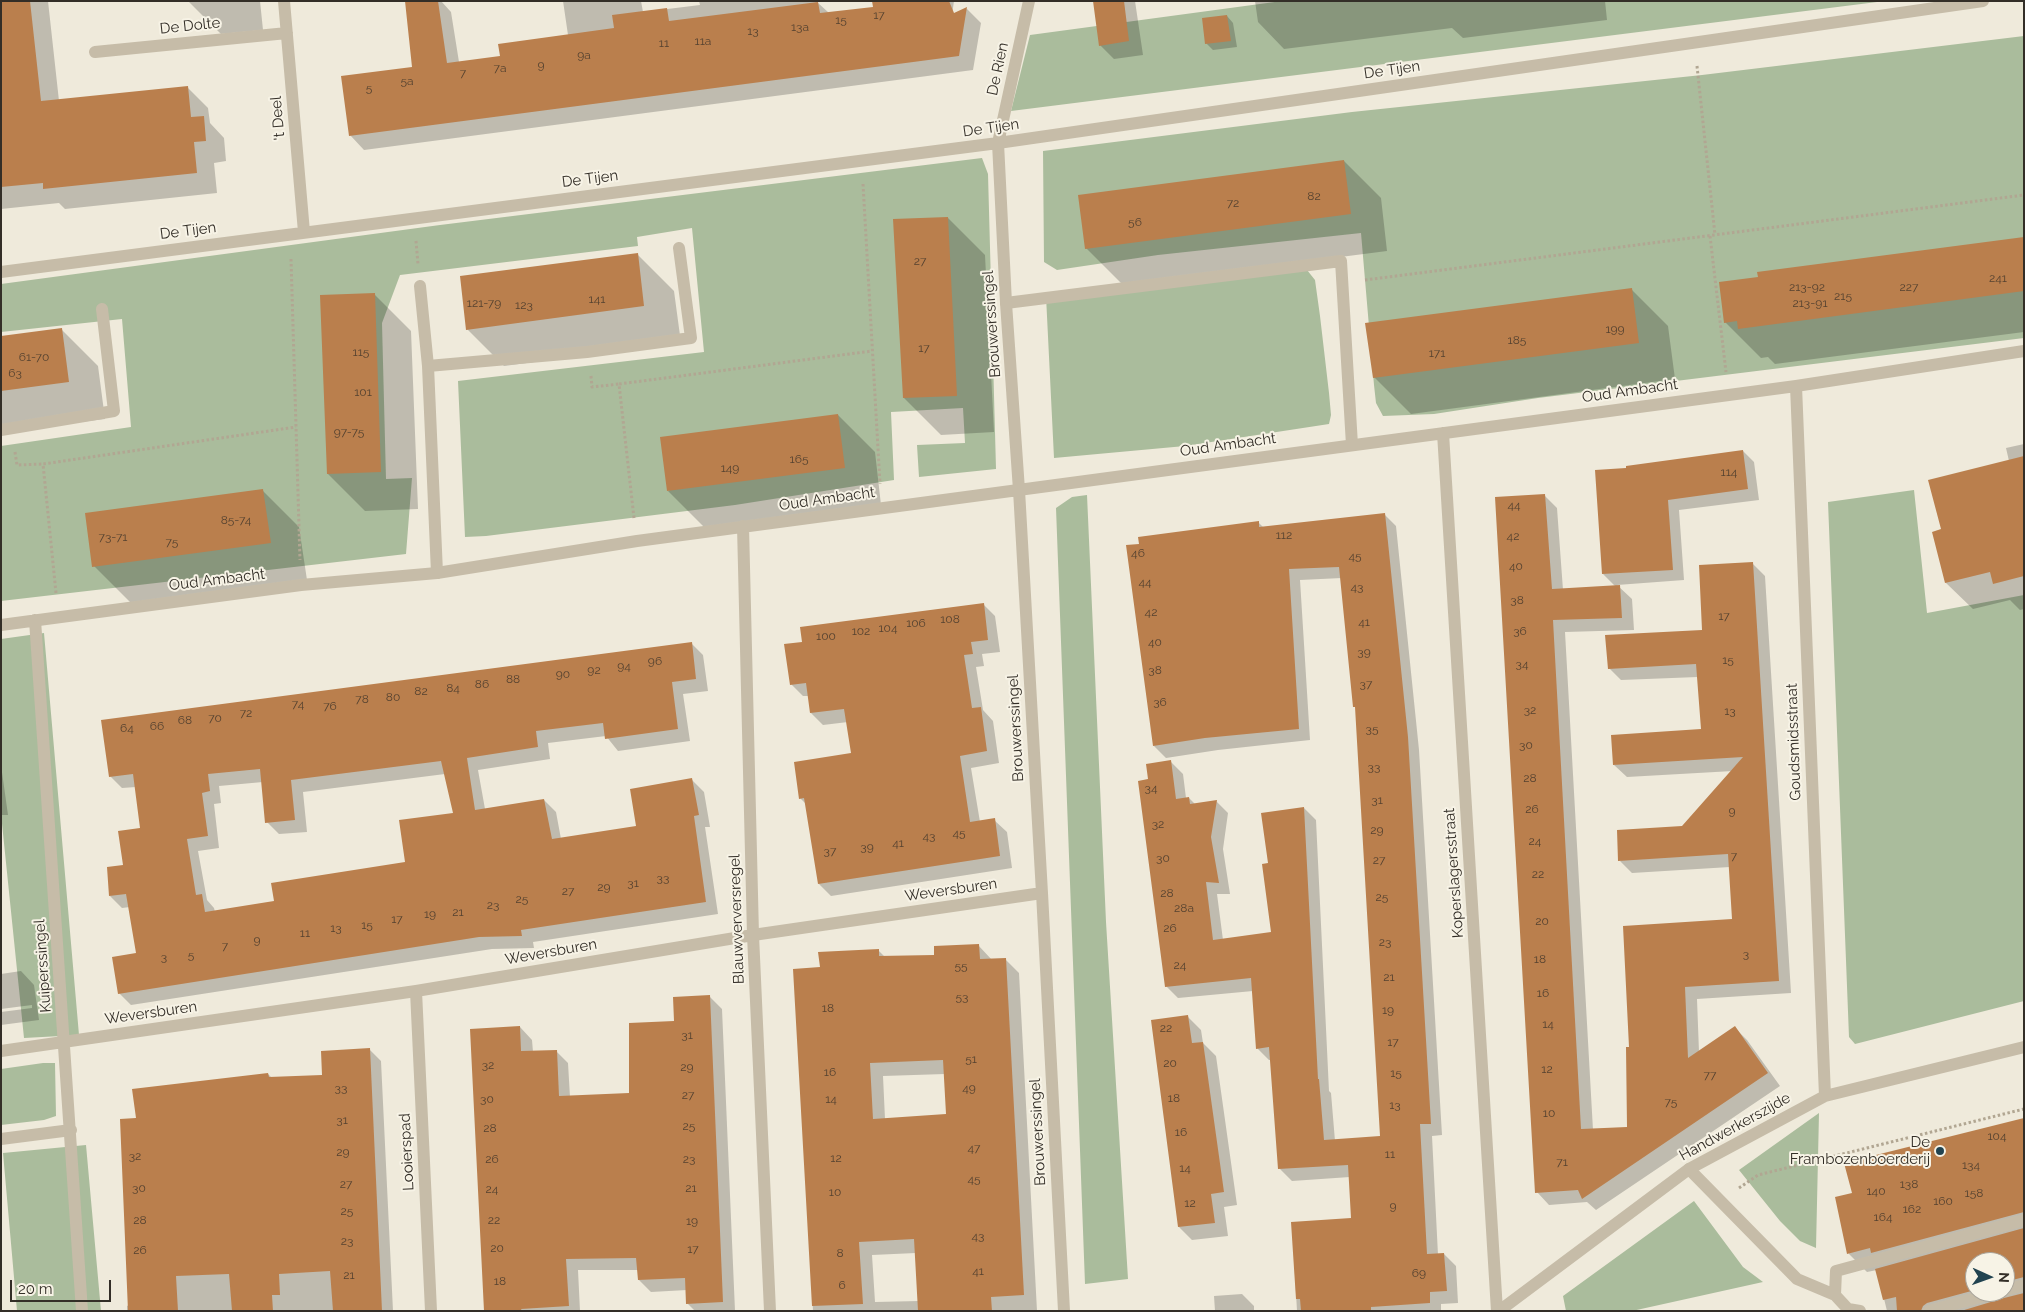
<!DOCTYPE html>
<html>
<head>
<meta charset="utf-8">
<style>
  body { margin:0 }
  #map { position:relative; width:2025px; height:1312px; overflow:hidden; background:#efeadb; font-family:Raleway,sans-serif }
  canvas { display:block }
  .frame { position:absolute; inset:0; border:2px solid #332e27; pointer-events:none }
  .north { position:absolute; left:1965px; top:1252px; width:50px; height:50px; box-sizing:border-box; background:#f7f3e6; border:1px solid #a9a49a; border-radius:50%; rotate:92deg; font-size:14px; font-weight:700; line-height:20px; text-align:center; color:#332e27 }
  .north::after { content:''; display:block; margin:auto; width:18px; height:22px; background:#214350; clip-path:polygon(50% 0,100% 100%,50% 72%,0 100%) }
  .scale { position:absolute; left:10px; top:1280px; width:101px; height:22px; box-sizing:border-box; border:2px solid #332e27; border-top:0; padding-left:6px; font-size:15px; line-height:18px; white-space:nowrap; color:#332e27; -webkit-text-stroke:4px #f7f3e6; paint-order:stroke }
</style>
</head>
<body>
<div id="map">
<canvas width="2025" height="1312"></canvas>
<div class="frame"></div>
<div class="north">N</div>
<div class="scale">20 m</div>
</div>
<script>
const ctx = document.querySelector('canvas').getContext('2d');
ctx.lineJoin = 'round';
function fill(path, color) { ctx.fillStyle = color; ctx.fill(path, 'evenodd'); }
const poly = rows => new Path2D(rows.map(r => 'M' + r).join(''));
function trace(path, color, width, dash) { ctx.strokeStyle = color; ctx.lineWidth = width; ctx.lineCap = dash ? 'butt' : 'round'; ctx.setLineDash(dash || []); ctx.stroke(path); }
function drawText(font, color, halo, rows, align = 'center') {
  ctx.font = font + ' Raleway,sans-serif'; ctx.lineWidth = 4; ctx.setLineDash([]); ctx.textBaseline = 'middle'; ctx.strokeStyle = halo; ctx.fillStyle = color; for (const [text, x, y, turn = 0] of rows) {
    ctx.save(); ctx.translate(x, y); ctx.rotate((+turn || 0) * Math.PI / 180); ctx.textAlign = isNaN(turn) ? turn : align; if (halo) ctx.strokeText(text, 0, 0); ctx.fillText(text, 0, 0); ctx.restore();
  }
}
fill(poly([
  [1282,1,1885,1,1011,111,1030,35],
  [2024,36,2024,338,1538,398,1434,414,1383,416,1376,403,1374,385,1361,233,1158,255,1057,270,1044,262,1043,151,1352,112,1702,75],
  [982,158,988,174,996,469,919,477,917,445,965,443,963,408,891,412,894,480,735,505,486,536,465,537,458,381,704,352,692,228,637,237,638,246,400,275,382,323,386,479,412,478,406,554,1,601,1,446,131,427,122,319,1,332,1,284,440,225],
  [1307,270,1315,280,1320,316,1329,393,1331,415,1329,424,1185,446,1054,458,1046,296],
  [1914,490,1927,613,2024,595,2024,1001,1855,1044,1849,1037,1828,502],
  [1087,495,1106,922,1128,1279,1085,1284,1056,508,1072,497],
  [44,633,79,1035,24,1038,1,814,1,639],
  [43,1063,55,1063,56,1116,44,1120,1,1125,1,1069],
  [1819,1113,1816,1248,1800,1241,1780,1221,1739,1170],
  [86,1145,101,1311,17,1311,3,1153],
  [1694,1201,1743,1267,1763,1282,1632,1311,1566,1311,1563,1296]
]), '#aabc9c');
fill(poly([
  [1,1,48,1,59,101,188,88,208,108,210,123,224,138,226,161,214,163,217,193,65,209,59,203,1,209],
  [188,1,260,1,263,30,221,34],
  [406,1,441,1,451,12,459,62,502,57,568,35,563,1,641,1,643,12,700,5,699,1,810,1,817,2,829,13,874,8,873,1,954,1,952,15,967,9,981,23,973,70,364,150,350,135,413,68],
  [1094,1,1135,1,1143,55,1114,59,1100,45],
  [1255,1,1605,1,1607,20,1463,38,1452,28,1284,49,1258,22],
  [1227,16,1233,23,1237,47,1213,50,1206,43],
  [1344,161,1381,198,1387,251,1123,285,1086,248],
  [948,218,985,255,994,432,941,435,904,398],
  [2024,239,2024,332,1775,364,1768,357,1761,358,1725,322],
  [637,254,674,291,681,343,504,366,467,329],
  [1631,289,1668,326,1675,379,1411,414,1374,377],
  [374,294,411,331,418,509,365,511,328,474],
  [61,329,98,366,105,419,1,432,1,337],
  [838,415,875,452,881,505,705,528,668,491],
  [2024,444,2024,609,2020,610,2010,600,1973,609,1946,583,1943,530,2009,461,2006,448],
  [1743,451,1754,462,1759,500,1679,510,1684,580,1617,585,1632,599,1634,630,1565,632,1593,1130,1629,1129,1631,1048,1733,920,1730,867,1632,873,1620,861,1682,827,1733,771,1627,777,1614,765,1702,730,1698,677,1621,680,1609,668,1703,631,1752,563,1765,576,1791,993,1697,999,1699,1052,1735,1028,1747,1040,1780,1086,1596,1210,1587,1202,1549,1205,1537,1192,1545,496,1557,508,1563,590,1616,587,1603,574,1627,470],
  [262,490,299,527,307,580,131,603,94,566],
  [1384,514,1396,526,1419,750,1442,1135,1432,1136,1438,1255,1444,1254,1456,1266,1458,1303,1441,1304,1441,1311,1297,1311,1292,1223,1352,1219,1350,1177,1292,1181,1280,1169,1271,1060,1269,1060,1257,1048,1253,991,1178,998,1166,986,1149,781,1171,762,1183,774,1186,798,1189,798,1195,804,1216,801,1228,813,1223,849,1230,894,1217,894,1223,940,1272,933,1270,864,1304,808,1316,820,1329,1091,1331,1093,1335,1141,1382,1137,1357,709,1342,578,1300,580,1310,740,1218,750,1166,758,1154,746,1258,522,1264,528],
  [983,604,995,616,1000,652,982,654,984,666,976,667,983,710,993,721,999,763,971,768,980,822,994,820,1007,832,1012,868,831,896,819,884,806,804,800,798,852,754,848,722,823,725,811,713,809,696,803,696,791,684],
  [691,643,703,655,708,691,683,694,690,741,618,751,606,736,548,743,550,759,478,770,485,809,544,800,556,812,561,839,638,827,692,780,704,792,710,827,705,827,718,914,533,942,534,948,492,949,131,1005,119,993,138,954,130,907,122,908,110,896,141,829,136,787,122,788,110,776],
  [445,774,455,814,406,863,276,902,215,912,214,908,207,900,198,851,219,848,214,804,221,803,219,786,263,782,267,822,279,834,307,832,303,792],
  [1,765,8,815,1,815],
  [978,945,992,960,1005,959,1019,973,1037,1311,813,1311,795,970,821,968,878,950,885,957,936,956],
  [945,1074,947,1115,885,1119,883,1076],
  [916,1253,919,1301,875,1302,872,1255],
  [21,971,34,985,39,1020,1,1025,1,1012,32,1008,32,1005,1,1009,1,974],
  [710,997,722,1009,735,1311,695,1311,687,1303,687,1290,651,1292,639,1280,638,1270,578,1270,580,1311,485,1311,520,1027,532,1040,533,1052,556,1051,568,1063,570,1097,630,1095,675,1022],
  [1188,1017,1201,1030,1203,1043,1216,1056,1237,1205,1224,1207,1228,1236,1192,1240,1179,1227],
  [369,1049,381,1061,393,1311,127,1311,127,1306,129,1305,137,1120,268,1074,272,1078,323,1076],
  [2024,1119,2024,1311,1887,1311,1877,1270,1867,1272,1849,1254,1853,1194],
  [1975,1262,2005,1262,2005,1292,1975,1292],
  [1242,1294,1254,1306,1254,1311,1215,1311,1214,1296]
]), '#0003');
fill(poly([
  [1,1,30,1,41,101,188,86,191,117,204,116,206,141,194,142,197,173,43,189,43,183,1,187],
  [405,1,438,1,447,63,500,56,498,44,614,28,612,15,667,8,669,21,818,2,820,13,873,7,872,1,949,1,954,13,967,7,959,56,349,136,341,76,412,67],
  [1093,1,1124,1,1129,41,1099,46],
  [1227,15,1231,41,1205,44,1202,18],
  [1344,160,1351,214,1085,249,1078,195],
  [948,217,957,396,903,398,893,219],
  [2024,237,2024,291,1738,329,1737,321,1724,323,1719,282,1758,277,1757,272],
  [638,253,644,306,466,330,460,276],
  [1632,288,1639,343,1373,378,1365,323],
  [375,293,381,472,327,474,320,295],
  [62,328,69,382,1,391,1,336],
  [838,414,845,468,667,491,660,437],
  [1743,450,1748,489,1668,500,1673,570,1602,574,1595,470,1626,468,1626,466],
  [2024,456,2024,576,1993,584,1990,572,1945,583,1932,532,1941,529,1928,480],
  [263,489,271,543,92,567,85,513],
  [1545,494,1552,589,1620,585,1622,618,1553,620,1581,1129,1627,1127,1626,1047,1629,1047,1623,926,1732,919,1728,854,1618,861,1617,830,1682,826,1743,757,1613,765,1611,735,1701,729,1696,664,1608,669,1605,635,1702,630,1699,565,1753,562,1779,981,1685,987,1688,1058,1735,1026,1768,1073,1582,1199,1578,1190,1535,1193,1495,497],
  [1385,513,1408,737,1431,1124,1420,1124,1427,1254,1444,1253,1447,1291,1430,1292,1430,1303,1371,1307,1371,1311,1301,1311,1300,1299,1296,1299,1291,1222,1351,1218,1348,1165,1278,1169,1269,1047,1256,1049,1251,978,1165,987,1138,781,1148,779,1146,764,1171,760,1176,799,1189,797,1190,804,1217,800,1211,837,1219,883,1206,882,1213,940,1271,932,1262,864,1268,863,1261,813,1304,807,1318,1079,1319,1079,1324,1140,1380,1136,1355,707,1353,707,1339,567,1289,569,1299,729,1205,738,1153,746,1126,545,1139,544,1138,537,1259,521,1259,527],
  [984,603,988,640,971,642,973,654,964,655,972,708,981,707,987,751,960,756,970,822,995,818,1000,856,818,884,804,798,799,799,794,762,851,753,844,709,810,713,806,683,790,685,784,644,802,642,800,627],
  [692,642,696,679,672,682,678,729,605,739,603,723,536,731,538,747,467,758,475,810,544,799,552,839,636,826,630,789,692,778,699,815,694,816,706,902,521,930,522,936,479,937,118,994,112,957,136,953,126,894,109,896,107,867,123,865,118,831,140,828,133,774,109,777,101,720],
  [441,761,453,813,399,820,405,862,271,883,274,901,205,912,202,894,196,895,187,839,208,836,202,793,210,791,208,774,260,769,265,823,295,820,291,780],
  [979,944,980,959,1006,958,1024,1295,991,1297,992,1311,918,1311,914,1239,859,1242,863,1304,812,1306,793,969,820,967,818,952,879,949,879,956,934,955,934,946],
  [943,1060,946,1114,873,1119,870,1063],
  [710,995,723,1302,686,1304,685,1278,638,1280,636,1258,566,1259,569,1306,521,1309,522,1311,484,1311,470,1029,520,1026,521,1051,557,1050,559,1096,629,1093,629,1023,674,1021,673,997],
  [1188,1015,1192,1043,1203,1042,1224,1192,1211,1194,1215,1223,1178,1227,1151,1020],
  [370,1048,382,1311,333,1311,330,1271,279,1274,280,1295,272,1295,273,1311,232,1311,229,1274,176,1276,178,1311,128,1311,120,1119,136,1118,132,1089,268,1073,269,1077,322,1075,321,1051],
  [2024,1118,2024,1212,1871,1253,1870,1248,1847,1254,1835,1197,1852,1193,1844,1163],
  [2024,1228,2024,1277,2005,1282,2005,1262,1975,1262,1975,1290,1927,1303,1923,1306,1921,1311,1897,1311,1896,1297,1883,1300,1875,1269],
  [2024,1293,2024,1311,1961,1311,2004,1298]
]), '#ba7f4d');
trace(poly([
  [1697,66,1715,235],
  [863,184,880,484],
  [1710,236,1726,372],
  [416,241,418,264],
  [291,259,300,560],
  [1365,280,2024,195],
  [591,376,592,387,619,384],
  [15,452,17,465,43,464],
  [634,518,619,384,872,351],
  [56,593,43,464,296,427],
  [1739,1188,1758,1175,2024,1109]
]), '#b1a692', 3, [2.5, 2.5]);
trace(poly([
  [420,286,428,366],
  [1006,303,1341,261,1352,445],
  [1,430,114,411,102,309],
  [437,573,428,366,587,352,691,338,679,248],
  [1689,1169,1797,1279,1835,1295,1848,1309,1860,1311],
  [2005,1290,2024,1285],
  [1835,1295,1836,1271,2024,1220],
  [1929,1311,1998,1292]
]), '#c6bca8', 12);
trace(poly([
  [284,1,304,232],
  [1029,1,998,143,1006,303,1019,490,1042,893,1064,1311],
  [95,52,287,33],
  [1,272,998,143,1983,1],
  [1796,386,1825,1096],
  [1443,433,1497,1311],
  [743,526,753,935,770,1311],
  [35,620,82,1311],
  [1,625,301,585,437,573,637,541,1796,386,2024,351],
  [416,991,431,1311],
  [1,1051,416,991,753,935,1042,893],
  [1,1139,71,1130],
  [1499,1311,1689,1169,1825,1096,2024,1047]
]), '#c6bca8', 12);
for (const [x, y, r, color] of [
  [1940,1151,5,"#214350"]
]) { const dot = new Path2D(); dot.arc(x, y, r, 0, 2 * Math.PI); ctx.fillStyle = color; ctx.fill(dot); trace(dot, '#f7f3e6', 2); }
drawText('12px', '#554230', null, [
  ["17",879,15],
  ["15",841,20],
  ["13a",800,27],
  ["13",753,31],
  ["11a",703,41],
  ["11",664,43],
  ["9a",584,55],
  ["9",541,65],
  ["7a",500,68],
  ["7",463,73],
  ["5a",407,81],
  ["5",369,88],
  ["82",1314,196],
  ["72",1233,203],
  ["56",1135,222],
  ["27",920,261],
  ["241",1998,278],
  ["213-92",1807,287],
  ["227",1909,287],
  ["215",1843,296],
  ["141",597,299],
  ["121-79",484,303],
  ["213-91",1810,303],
  ["123",524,305],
  ["199",1615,329],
  ["185",1517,340],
  ["17",924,348],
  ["115",361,352],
  ["171",1437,353],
  ["61-70",34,357],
  ["63",15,373],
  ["101",363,392],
  ["97-75",349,432],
  ["165",799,459],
  ["149",730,468],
  ["114",1729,472],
  ["44",1514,505],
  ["85-74",236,520],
  ["112",1284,535],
  ["42",1513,536],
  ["73-71",113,537],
  ["75",172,542],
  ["46",1138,553],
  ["45",1355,556],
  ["40",1516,566],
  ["44",1145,582],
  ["43",1357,587],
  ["38",1517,600],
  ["42",1151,612],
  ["17",1724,616],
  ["108",950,619],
  ["41",1364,622],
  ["106",916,623],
  ["104",888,628],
  ["102",861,631],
  ["36",1520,631],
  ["100",826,636],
  ["40",1155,642],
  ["39",1364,652],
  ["15",1728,660],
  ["96",655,661],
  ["34",1522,664],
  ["94",624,666],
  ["92",594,670],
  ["38",1155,670],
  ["90",563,674],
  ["88",513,679],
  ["86",482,684],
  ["37",1366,684],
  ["84",453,688],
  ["82",421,691],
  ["80",393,697],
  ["78",362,699],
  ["36",1160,702],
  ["74",298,704],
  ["76",330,706],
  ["32",1530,710],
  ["13",1730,711],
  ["72",246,713],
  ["70",215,718],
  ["68",185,720],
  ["66",157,726],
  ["64",127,728],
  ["35",1372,729],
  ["30",1526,745],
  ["33",1374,767],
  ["28",1530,778],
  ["34",1151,788],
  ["31",1377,800],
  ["26",1532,809],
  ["9",1732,811],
  ["32",1158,824],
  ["29",1377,830],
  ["45",959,833],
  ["43",929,836],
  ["24",1535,841],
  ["41",898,843],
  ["39",867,847],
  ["37",830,851],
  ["7",1734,856],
  ["30",1163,858],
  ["27",1379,860],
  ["22",1538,874],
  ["33",663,878],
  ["31",633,883],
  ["29",604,887],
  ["27",568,891],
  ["28",1167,893],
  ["25",1382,897],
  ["25",522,899],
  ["23",493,905],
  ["28a",1184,908],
  ["21",458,912],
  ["19",430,914],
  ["17",397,919],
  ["20",1542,921],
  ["15",367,925],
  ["13",336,928],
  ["26",1170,928],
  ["11",305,933],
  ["9",257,940],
  ["23",1385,942],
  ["7",225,946],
  ["3",1746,954],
  ["5",191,955],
  ["3",164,957],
  ["18",1540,959],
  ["24",1180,965],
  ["55",961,966],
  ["21",1389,977],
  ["16",1543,993],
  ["53",962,997],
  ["18",828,1008],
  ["19",1388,1010],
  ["14",1548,1024],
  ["22",1166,1028],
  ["31",687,1035],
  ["17",1393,1042],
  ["51",971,1059],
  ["20",1170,1063],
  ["32",488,1065],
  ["29",687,1067],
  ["12",1547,1069],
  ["16",830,1072],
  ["15",1396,1073],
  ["77",1710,1075],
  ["33",341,1088],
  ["49",969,1088],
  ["27",688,1095],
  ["18",1174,1098],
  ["30",487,1099],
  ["14",831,1099],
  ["75",1671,1102],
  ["13",1395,1105],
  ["10",1549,1113],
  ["31",342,1120],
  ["25",689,1126],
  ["28",490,1128],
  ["16",1181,1132],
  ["104",1997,1136],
  ["47",974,1148],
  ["29",343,1152],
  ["11",1390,1154],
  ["32",135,1156],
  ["12",836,1158],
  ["26",492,1159],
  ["23",689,1159],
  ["71",1562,1162],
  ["134",1971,1165],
  ["14",1185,1168],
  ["45",974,1179],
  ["27",346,1184],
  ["138",1909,1184],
  ["30",139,1188],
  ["21",691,1188],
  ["24",492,1189],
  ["140",1876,1191],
  ["10",835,1192],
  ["158",1974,1193],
  ["160",1943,1201],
  ["12",1190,1203],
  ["9",1393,1206],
  ["162",1912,1209],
  ["25",347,1211],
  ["164",1883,1217],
  ["28",140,1220],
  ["22",494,1220],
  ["19",692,1221],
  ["43",978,1236],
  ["23",347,1241],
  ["20",497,1248],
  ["17",693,1249],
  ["26",140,1250],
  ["8",840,1253],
  ["41",978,1271],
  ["69",1419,1273],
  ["21",349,1275],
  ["18",500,1281],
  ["6",842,1285]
]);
drawText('15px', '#332e27', '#f7f3e6', [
  ["De Dolte",190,26,-6],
  ["De Rien",998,69,-78],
  ["De Tijen",1392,70,-8],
  ["'t Deel",278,118,-95],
  ["De Tijen",991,128,-8],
  ["De Tijen",590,179,-7],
  ["De Tijen",188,231,-7],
  ["Brouwerssingel",992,324,-94],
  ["Oud Ambacht",1630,391,-8],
  ["Oud Ambacht",1228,445,-8],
  ["Oud Ambacht",827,499,-8],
  ["Oud Ambacht",217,580,-7],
  ["Brouwerssingel",1016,728,-93],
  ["Goudsmidsstraat",1794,742,-92],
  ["Koperslagersstraat",1454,873,-94],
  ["Weversburen",951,890,-8],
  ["Blauwverversregel",737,919,-92],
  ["Weversburen",551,952,-10],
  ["Kuiperssingel",43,966,-94],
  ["Weversburen",151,1013,-8],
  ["Handwerkerszijde",1735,1127,-29],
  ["Brouwerssingel",1038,1132,-93],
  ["Looierspad",407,1152,-93]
]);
drawText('15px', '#332e27', '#f7f3e6', [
  ["De",1930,1142],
  ["Frambozenboerderij",1930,1159]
], 'right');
</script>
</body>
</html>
